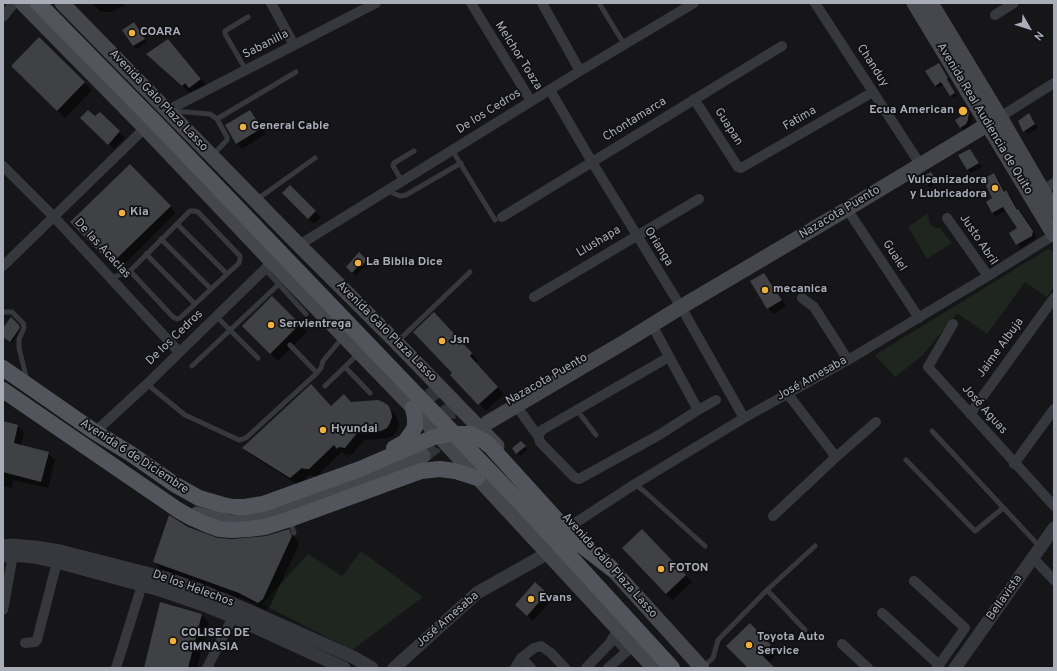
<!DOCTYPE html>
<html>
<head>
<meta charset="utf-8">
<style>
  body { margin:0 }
  #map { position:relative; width:1057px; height:671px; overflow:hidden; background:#161618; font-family:Overpass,sans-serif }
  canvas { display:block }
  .frame { position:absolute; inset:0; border:4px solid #a8adb8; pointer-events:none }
  .north { position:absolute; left:1009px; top:8px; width:40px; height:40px; -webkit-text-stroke:3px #111113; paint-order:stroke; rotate:129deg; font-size:11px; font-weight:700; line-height:16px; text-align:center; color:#a8adb8 }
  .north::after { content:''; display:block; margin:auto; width:14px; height:18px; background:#a8adb8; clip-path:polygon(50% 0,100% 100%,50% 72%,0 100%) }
</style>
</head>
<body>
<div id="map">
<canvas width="1057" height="671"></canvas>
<div class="frame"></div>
<div class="north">N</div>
</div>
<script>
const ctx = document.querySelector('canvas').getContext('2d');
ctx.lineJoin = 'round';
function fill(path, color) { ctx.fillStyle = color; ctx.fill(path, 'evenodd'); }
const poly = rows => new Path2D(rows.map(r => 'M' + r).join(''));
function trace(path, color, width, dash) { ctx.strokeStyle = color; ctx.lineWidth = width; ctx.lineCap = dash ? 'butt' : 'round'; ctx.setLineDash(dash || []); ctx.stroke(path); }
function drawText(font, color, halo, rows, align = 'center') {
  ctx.font = font + ' Overpass,sans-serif'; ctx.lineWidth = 3.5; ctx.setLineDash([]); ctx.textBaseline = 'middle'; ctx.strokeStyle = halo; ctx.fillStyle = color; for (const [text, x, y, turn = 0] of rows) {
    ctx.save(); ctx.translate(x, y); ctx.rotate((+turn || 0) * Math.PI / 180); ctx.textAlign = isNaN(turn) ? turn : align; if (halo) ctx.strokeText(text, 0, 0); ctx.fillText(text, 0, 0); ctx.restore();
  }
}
fill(poly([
  [928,213,929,221,931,225,936,228,940,228,952,243,927,259,908,227],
  [1048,249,1051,250,1054,252,1054,287,1047,297,1025,282,987,334,957,313,923,355,895,377,875,355],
  [361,551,423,597,352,650,262,604,308,554,342,576]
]), '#1e261f');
fill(poly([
  [92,3,123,3,124,6,111,12,101,12],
  [137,27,147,42,137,49,133,46],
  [39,38,92,90,65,118,12,66],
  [168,40,176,48,208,87,197,95,193,90,190,93,155,61],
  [941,67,950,81,949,82,957,96,954,98,944,85,938,88,936,86],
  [250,111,255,116,266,134,242,149,237,143,226,125],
  [968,112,972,116,971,124,969,128,964,131,956,120],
  [100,113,125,138,114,149,81,118,95,118],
  [1029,115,1032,118,1038,128,1028,134,1024,131],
  [970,150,973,153,982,167,971,173,968,170,960,155],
  [130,165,176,213,118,270,72,222],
  [994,174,998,178,1005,192,1006,192,1010,195,1018,210,1022,213,1036,235,1035,239,1021,248,1017,244,1011,233,1018,229,1007,210,996,216,993,213],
  [934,177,938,182,930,188,927,184],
  [290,186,321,217,314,224,283,193],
  [359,254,370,264,366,268,364,267,356,276,347,267],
  [764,274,770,280,786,306,774,314,768,309,751,281],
  [272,297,307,332,278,361,243,326],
  [11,318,20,328,21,329,12,343,3,337,3,330],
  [441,320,478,361,476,363,504,394,486,411,451,375,453,374],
  [351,403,387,406,395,414,398,420,399,425,397,431,394,435,389,438,364,440,352,455,346,454,345,455,342,452,317,476,313,476,310,475,298,485,251,455,244,448,332,407],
  [3,422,18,426,24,432,21,446,48,453,55,460,48,488,13,480,12,488,3,486],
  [524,445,528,450,520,456,517,453],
  [188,528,218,539,233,540,266,537,288,531,296,538,299,544,270,606,266,610,248,601,161,570,154,562],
  [649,537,692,582,673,600,666,594],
  [535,584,552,599,533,621,521,610],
  [161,603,202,615,209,623,197,668,146,668],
  [750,624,778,653,768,663,774,668,749,668]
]), '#0007');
fill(poly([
  [134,22,145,39,133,46,122,30],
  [39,37,85,82,57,111,11,66],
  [168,39,201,79,189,88,185,83,182,86,146,54],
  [939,63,948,78,947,79,955,93,950,96,941,82,935,86,925,71],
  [88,110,95,116,100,112,120,131,108,145,80,118],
  [250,110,262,128,236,144,225,125],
  [969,111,968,120,966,124,960,128,955,120],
  [1029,113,1035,124,1023,132,1018,121],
  [970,149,979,163,967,170,958,155],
  [130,164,171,206,111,264,70,222],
  [931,172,935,178,926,185,921,177],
  [994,173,1004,192,1006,190,1017,210,1018,209,1033,231,1032,236,1016,245,1009,233,1017,228,1003,207,992,213,986,202,992,198,983,179],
  [290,185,316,211,308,219,282,193],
  [359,252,367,260,362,266,360,264,352,273,346,267],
  [764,273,782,300,767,309,750,281],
  [272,296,300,324,270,354,242,326],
  [434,312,472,353,470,356,498,387,478,405,450,375,452,373,413,332],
  [11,317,19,325,20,328,10,342,3,337,3,328],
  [311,384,331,406,344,394,351,402,378,400,383,402,388,405,391,411,392,417,390,423,387,428,381,431,357,433,345,448,339,447,337,449,334,445,309,469,305,469,302,468,290,478,242,448],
  [3,421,18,425,14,443,49,452,41,482,3,472],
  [521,441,526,446,516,454,512,448],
  [169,515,188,527,218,538,233,539,266,536,289,529,292,536,263,599,258,603,239,593,153,562],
  [642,529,686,575,666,594,622,548],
  [535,582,547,593,527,616,515,605],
  [160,602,202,614,188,668,144,668],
  [750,623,771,645,762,655,775,668,748,668,726,646]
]), '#404145');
trace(poly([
  [423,456,434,447,446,426,448,420,448,414,446,408,439,397,427,382]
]), '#333438', 15, [15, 8]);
trace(poly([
  [599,3,624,44],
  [246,70,225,34,225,31,248,17],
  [173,111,210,114,217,119,227,137,227,140,213,155],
  [217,119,296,72],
  [452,150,495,220],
  [402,181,393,166,394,163,414,151],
  [388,191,400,196,406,195,461,163],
  [256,200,315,158],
  [190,211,194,211,198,212,240,256,240,259,239,263,180,318,177,319,173,317,130,271,190,211],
  [177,224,227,274],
  [161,239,211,289],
  [146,254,195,304],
  [265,269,306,314],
  [111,278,130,271],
  [3,312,12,312,23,323,24,328,19,339,19,348,27,380],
  [217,317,258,358],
  [398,341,470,272],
  [290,345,317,373],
  [192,366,279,284],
  [345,367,370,393],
  [147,384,185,415,239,440,243,439,247,437,317,373,321,368,323,361,343,337],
  [325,386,359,353],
  [577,410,596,435],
  [932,431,1040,547],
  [906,460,975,531,1003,508],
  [635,484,645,492,705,546],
  [290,520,294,533],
  [767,590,805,630],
  [703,667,713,658,718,640,767,590,815,546]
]), '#37383d', 5);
trace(poly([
  [271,3,294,45],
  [471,3,531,101],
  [542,3,580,71],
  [815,3,920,164],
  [995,15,1014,3],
  [3,17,14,3],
  [550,90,592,162,681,307,744,418],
  [694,99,738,167,741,168,873,92],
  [168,110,376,3],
  [1000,117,1054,83],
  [3,166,54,217,179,352],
  [1043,190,1054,183],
  [847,209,919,318],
  [502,217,782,46],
  [947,218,988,276],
  [299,245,580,71,694,3],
  [3,266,145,128],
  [534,297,699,199],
  [802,298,814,307,848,360],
  [953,324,928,367,1054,506],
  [652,325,698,410,716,400],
  [787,393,836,457],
  [520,411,538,436,540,442,574,477,579,479,659,435,698,410],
  [970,414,1054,298],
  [95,432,147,384,272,262],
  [538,436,542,430,669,357],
  [1014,464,1054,409],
  [773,516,836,457,876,422],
  [572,525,635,484,744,418,848,360,988,276,1054,235],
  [1033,558,1054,580],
  [914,581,965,628,937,668],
  [3,610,13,555],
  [882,613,939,665],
  [614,637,627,651],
  [25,643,35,642,37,640,57,562],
  [842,644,868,668],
  [521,658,531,668],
  [116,668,142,585],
  [207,668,233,617],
  [515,668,521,658,534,648,541,646,551,653,565,668],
  [586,668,610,643,618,629],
  [608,668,633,646]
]), '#37383d', 10);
trace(poly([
  [3,546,12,545,35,547,60,551,162,577,200,590,245,609,353,657,372,668],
  [3,556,13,555,33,557,57,562,160,590,201,604,233,617,344,668],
  [394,668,477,593,548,553],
  [955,668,1054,528]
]), '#37383d', 13);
trace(poly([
  [22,3,145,128,272,262,413,408,654,668],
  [62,3,299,245,396,342,497,446],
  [914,3,1054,235],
  [931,3,1000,117,1054,210],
  [487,423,626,341,681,307,847,209,1000,117],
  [197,514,233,523,265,519,298,507,393,469,423,456],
  [604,560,702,668]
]), '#45474d', 15);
trace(poly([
  [38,3,158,125,532,515,672,668],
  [3,368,95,432,131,454,174,484,199,498,223,505,234,507,245,507,263,504,360,469,434,437,449,434,470,434,484,441,490,446,577,542,612,569],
  [3,390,178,510,192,518,208,525,219,529,232,530,248,529,265,527,290,519,421,471,440,469,455,471,477,478],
  [394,448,405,442,412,432,415,427,415,418,413,408]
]), '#53555c', 16);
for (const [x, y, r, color] of [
  [132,33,4,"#f2b134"],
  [963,111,5,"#f2b134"],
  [243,127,4,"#f2b134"],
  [995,188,4,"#f2b134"],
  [122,213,4,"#f2b134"],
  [358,263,4,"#f2b134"],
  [765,290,4,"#f2b134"],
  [271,325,4,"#f2b134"],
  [442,341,4,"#f2b134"],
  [323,430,4,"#f2b134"],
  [661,569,4,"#f2b134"],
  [531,599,4,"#f2b134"],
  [173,641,4,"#f2b134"],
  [749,645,4,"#f2b134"]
]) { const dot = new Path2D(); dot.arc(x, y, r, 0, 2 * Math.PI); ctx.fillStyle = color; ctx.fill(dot); trace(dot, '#111113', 1.5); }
drawText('bold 12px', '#a8adb8', '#111113', [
  ["COARA",140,33],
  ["Ecua American",954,111,"right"],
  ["General Cable",251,127],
  ["Vulcanizadora",987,181,"right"],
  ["y Lubricadora",987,195,"right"],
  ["Kia",130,213],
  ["La Biblia Dice",366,263],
  ["mecanica",773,290],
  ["Servientrega",279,325],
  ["Jsn",450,341],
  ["Hyundai",331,430],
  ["FOTON",669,569],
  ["Evans",539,599],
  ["COLISEO DE",181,634],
  ["GIMNASIA",181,648],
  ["Toyota Auto",757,638],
  ["Service",757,652]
], 'left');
drawText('12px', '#a8adb8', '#111113', [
  ["Sabanilla",266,45,-27],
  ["Melchor Toaza",518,56,58],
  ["Chanduy",872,66,57],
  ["Avenida Galo Plaza Lasso",158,101,46],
  ["De los Cedros",489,112,-32],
  ["Fatima",800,119,-30],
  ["Avenida Real Audiencia de Quito",984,119,59],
  ["Chontamarca",635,120,-32],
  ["Guapan",728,127,57],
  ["Nazacota Puento",840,213,-31],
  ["Justo Abril",978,240,56],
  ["Llushapa",599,242,-31],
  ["Orianga",658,247,58],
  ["De las Acacias",102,249,47],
  ["Gualel",894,256,57],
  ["Avenida Galo Plaza Lasso",386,332,45],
  ["De los Cedros",175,338,-44],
  ["Jaime Albuja",1001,348,-54],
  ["José Amesaba",812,379,-29],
  ["Nazacota Puento",547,380,-30],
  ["José Aguas",984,410,48],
  ["Avenida 6 de Diciembre",134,457,33],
  ["Avenida Galo Plaza Lasso",609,566,48],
  ["De los Helechos",193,589,20],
  ["Bellavista",1005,598,-55],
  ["José Amesaba",448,620,-41]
]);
</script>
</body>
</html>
